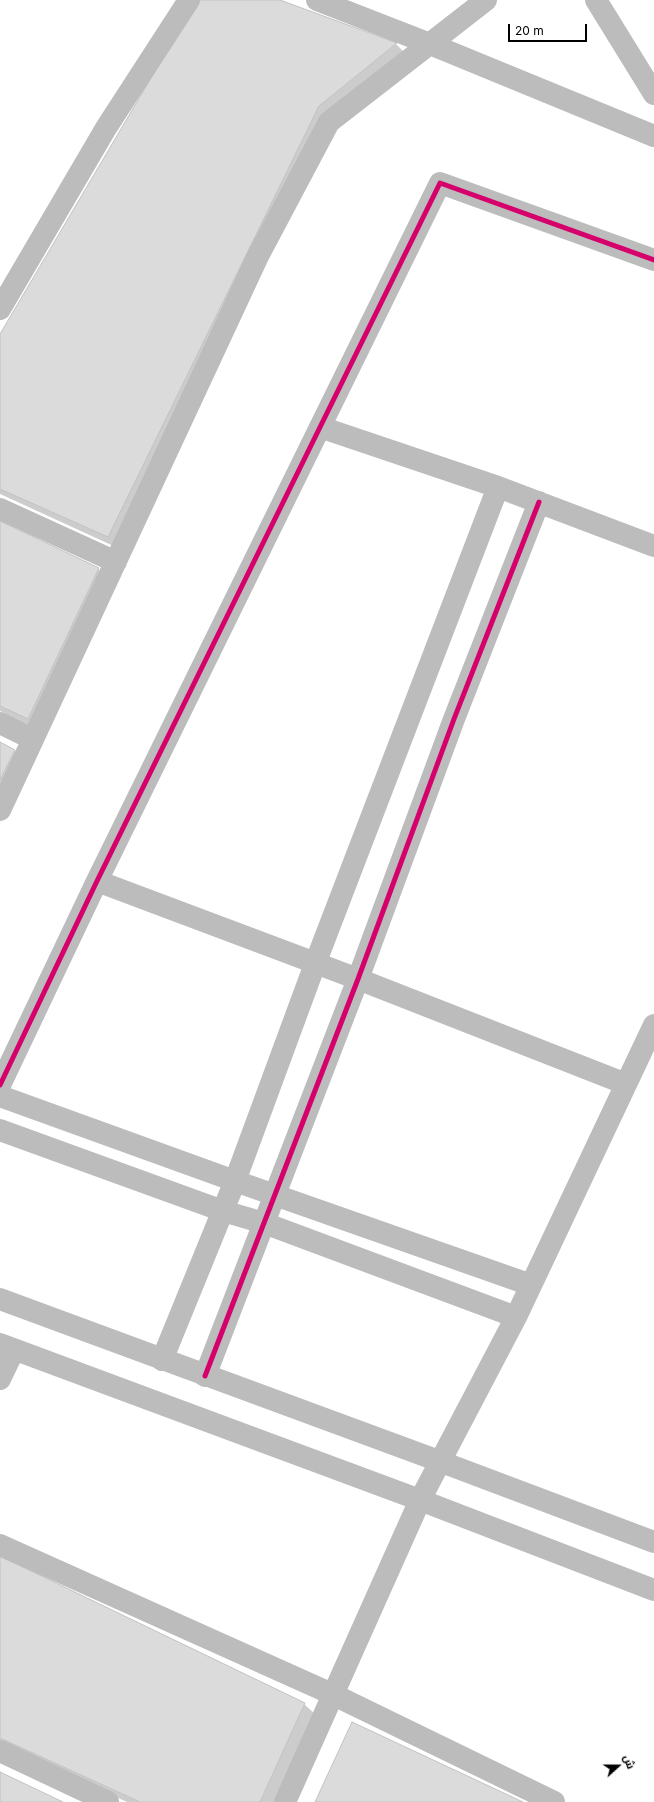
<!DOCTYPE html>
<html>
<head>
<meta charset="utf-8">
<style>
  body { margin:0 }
  #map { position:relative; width:654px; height:1802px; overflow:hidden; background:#fff; font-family:Inter,Cairo,sans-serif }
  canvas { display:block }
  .north { position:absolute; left:598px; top:1746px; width:40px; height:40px; -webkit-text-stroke:3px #fff; paint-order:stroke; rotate:69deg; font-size:11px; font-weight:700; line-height:16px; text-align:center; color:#000 }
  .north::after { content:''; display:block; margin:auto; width:14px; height:18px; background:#000; clip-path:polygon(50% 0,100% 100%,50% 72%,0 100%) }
  .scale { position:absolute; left:508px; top:24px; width:79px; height:18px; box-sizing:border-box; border:2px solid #000; border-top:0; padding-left:5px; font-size:12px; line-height:14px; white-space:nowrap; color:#000; -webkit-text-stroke:3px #fff; paint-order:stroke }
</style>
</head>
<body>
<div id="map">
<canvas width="654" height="1802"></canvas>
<div class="north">ش</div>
<div class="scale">20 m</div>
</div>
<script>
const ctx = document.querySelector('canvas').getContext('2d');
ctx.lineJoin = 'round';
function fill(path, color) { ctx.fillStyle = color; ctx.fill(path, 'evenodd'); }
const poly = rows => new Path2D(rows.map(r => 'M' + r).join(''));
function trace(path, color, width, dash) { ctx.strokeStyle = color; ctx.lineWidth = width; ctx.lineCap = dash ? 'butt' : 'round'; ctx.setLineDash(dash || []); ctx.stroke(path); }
fill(poly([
  [277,0,396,44,408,56,331,117,120,549,0,494,0,336],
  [0,522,98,569,110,581,40,730,0,711],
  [0,743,14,750,26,762,0,815],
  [0,1557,304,1704,316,1715,277,1802,127,1802,0,1744]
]), '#0003');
const building = poly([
  [197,0,280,0,397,43,319,106,108,537,0,489,0,334,197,0],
  [0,521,99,568,28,719,0,706,0,521],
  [0,742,15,750,0,780,0,742],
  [0,1556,305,1703,260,1802,140,1802,0,1738,0,1556],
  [352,1722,523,1802,315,1802,352,1722],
  [0,1772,63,1802,0,1802,0,1772]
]);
fill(building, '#dbdbdb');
trace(building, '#c2c2c2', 1);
trace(poly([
  [317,0,430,44,654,136],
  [596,0,654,94],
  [0,309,106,128,189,0],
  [320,427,498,487,654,546],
  [0,509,116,562],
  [0,723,33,739],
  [0,810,258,256,329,122,486,0],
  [97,881,358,979,626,1084],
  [0,1085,97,881,440,183,654,260],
  [0,1096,235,1181,531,1285],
  [0,1130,223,1211,264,1223,516,1317],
  [162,1360,235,1181,315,964,498,487],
  [205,1376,358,979,454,719,539,502],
  [0,1379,14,1350],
  [0,1545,332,1694,554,1802],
  [0,1751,108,1802],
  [285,1802,420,1500,516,1317,654,1025]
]), '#bcbcbc', 22);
trace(poly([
  [0,1299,439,1461,654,1542],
  [0,1344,420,1500,654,1590]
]), '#bcbcbc', 22);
trace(poly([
  [0,1085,97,881,440,183,654,260],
  [205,1376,358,979,454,719,539,502]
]), '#d6006c', 5);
</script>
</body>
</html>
